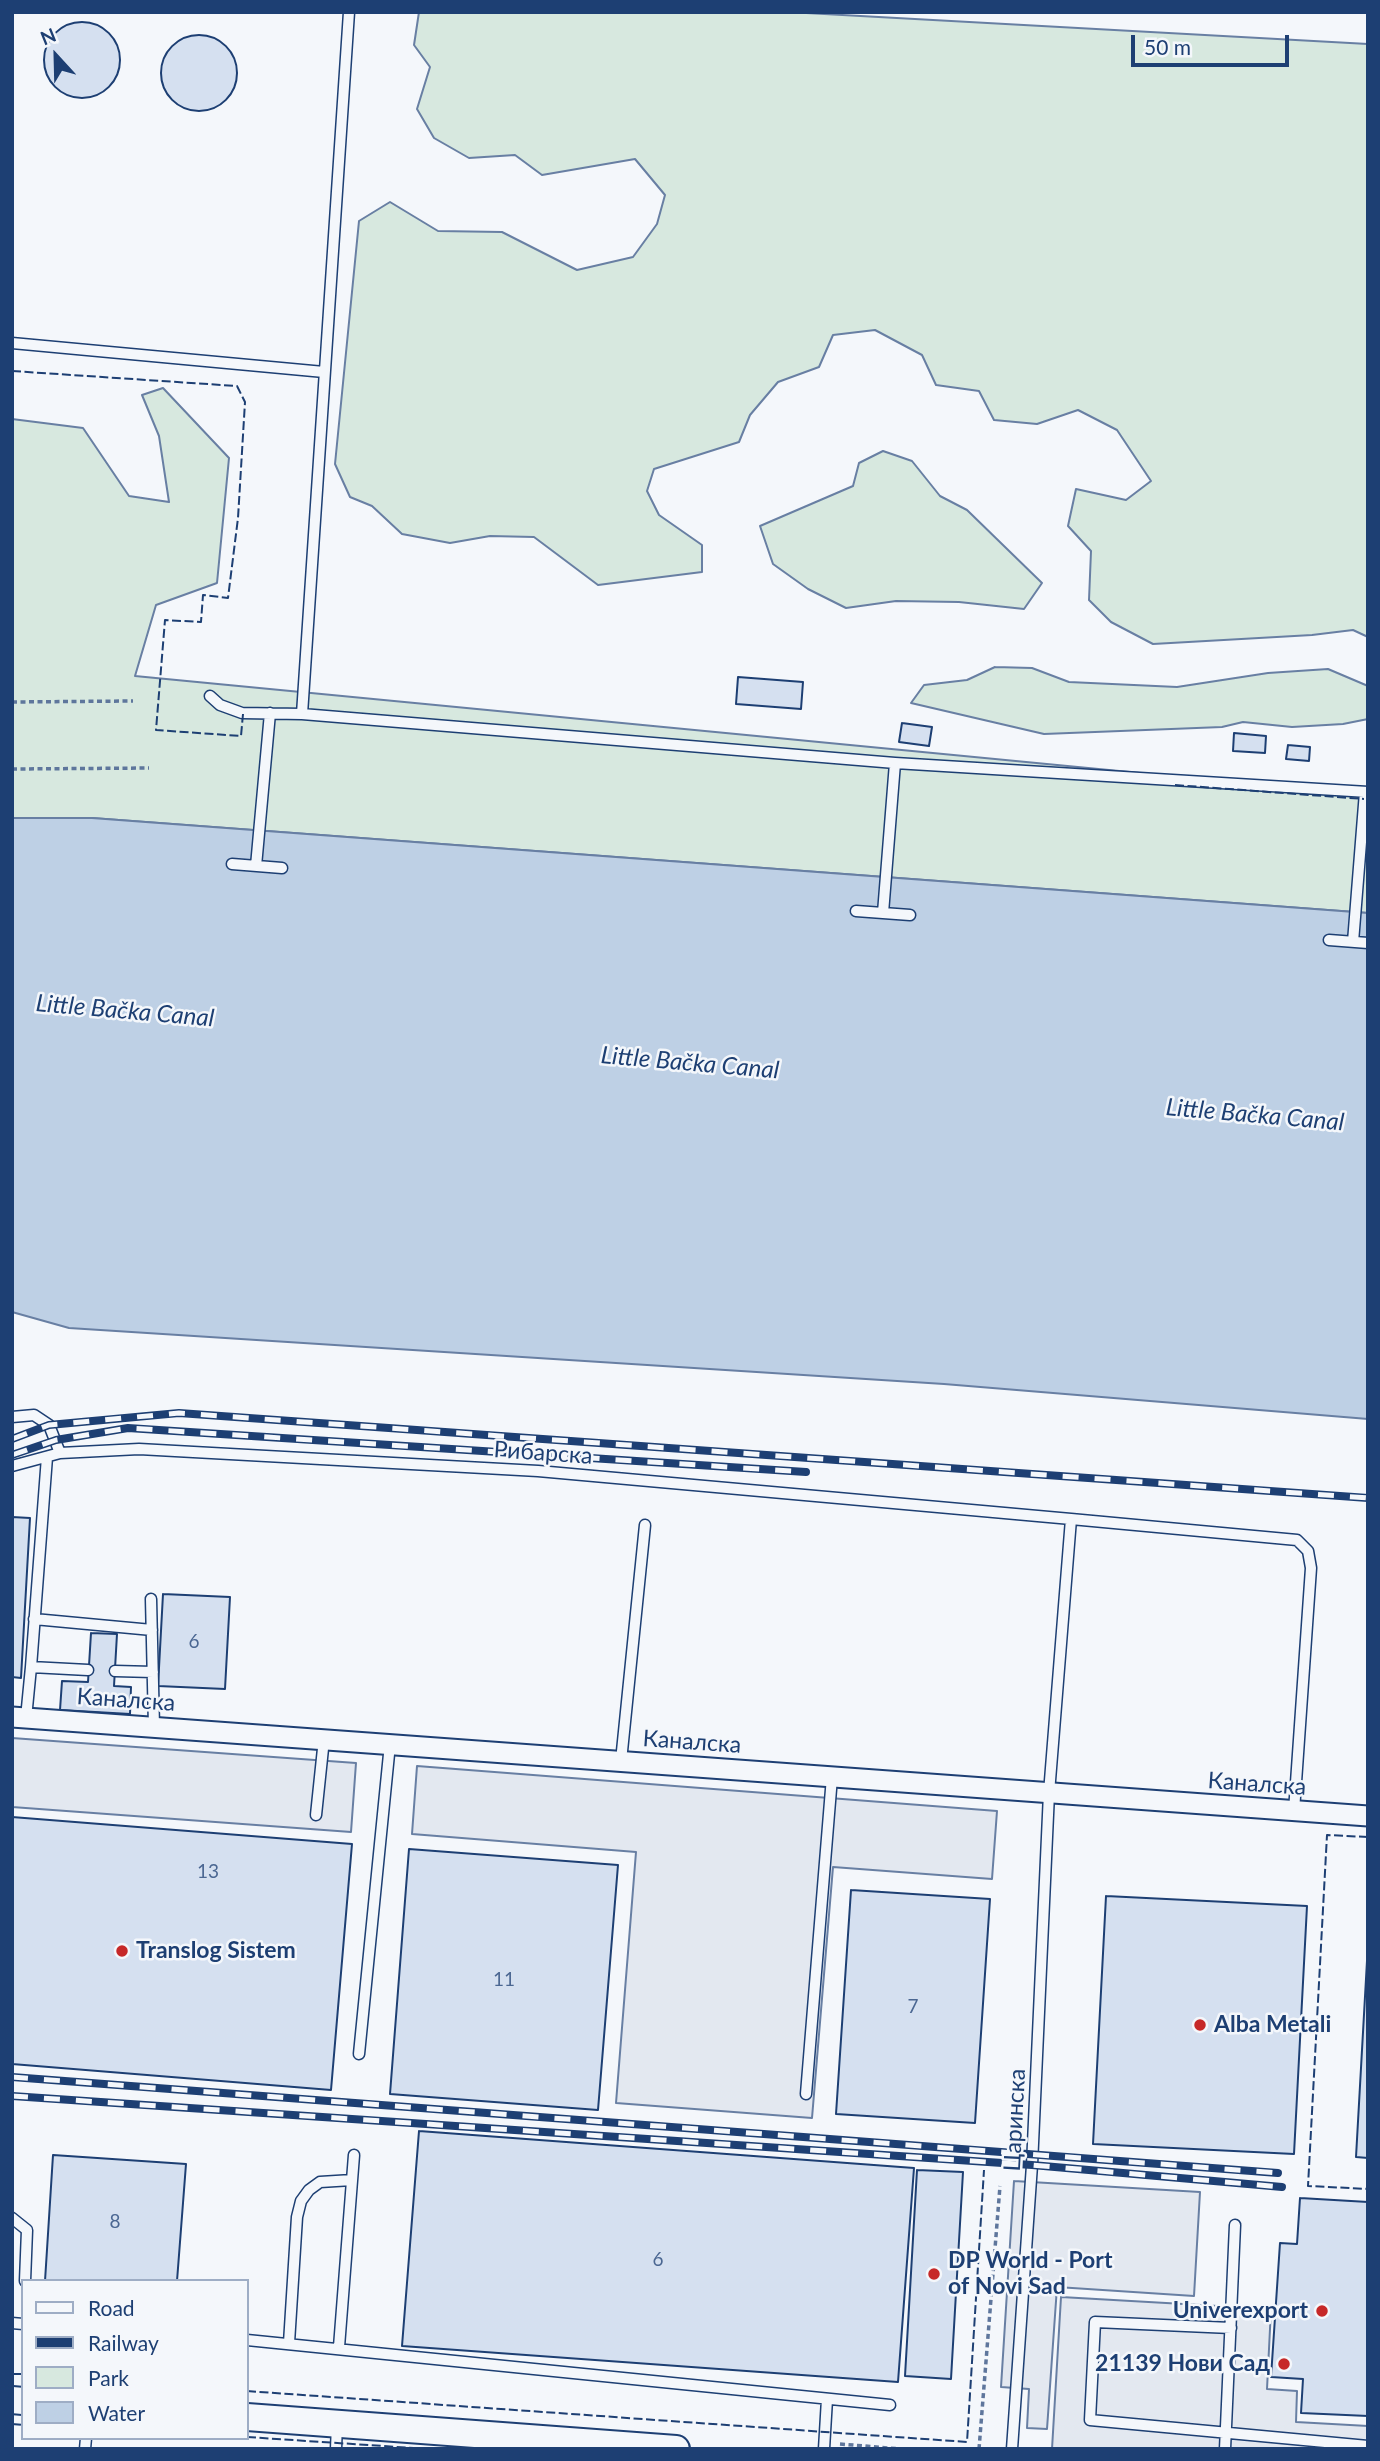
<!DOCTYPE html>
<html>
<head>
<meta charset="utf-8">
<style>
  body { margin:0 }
  #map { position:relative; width:1380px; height:2461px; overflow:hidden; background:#f4f7fb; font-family:Lato,sans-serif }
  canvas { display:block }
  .frame { position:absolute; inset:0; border:14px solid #1d3f73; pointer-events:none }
  .legend { position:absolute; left:21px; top:2279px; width:228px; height:161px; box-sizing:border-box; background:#f4f7fb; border:2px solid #9eadc5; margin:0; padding:9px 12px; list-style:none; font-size:21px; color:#1d3f73 }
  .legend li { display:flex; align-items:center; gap:14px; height:35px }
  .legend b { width:35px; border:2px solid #9eadc5 }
  .north { position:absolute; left:21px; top:21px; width:70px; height:70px; -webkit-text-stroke:5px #f4f7fb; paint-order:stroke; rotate:338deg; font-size:19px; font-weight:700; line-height:28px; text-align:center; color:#1d3f73 }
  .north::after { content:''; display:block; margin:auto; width:24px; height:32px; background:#1d3f73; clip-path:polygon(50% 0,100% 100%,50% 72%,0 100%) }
  .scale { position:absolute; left:1131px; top:35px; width:158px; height:32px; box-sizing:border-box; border:4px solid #1d3f73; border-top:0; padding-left:9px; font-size:21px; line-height:24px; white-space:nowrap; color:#1d3f73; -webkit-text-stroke:5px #f4f7fb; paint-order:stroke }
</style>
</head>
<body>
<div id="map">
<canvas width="1380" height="2461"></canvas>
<div class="frame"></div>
<ul class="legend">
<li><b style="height:9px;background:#f4f7fb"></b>Road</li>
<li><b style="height:9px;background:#1d3f73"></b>Railway</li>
<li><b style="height:19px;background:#d7e8df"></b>Park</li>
<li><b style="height:19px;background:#bed0e5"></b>Water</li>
</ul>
<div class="north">N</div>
<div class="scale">50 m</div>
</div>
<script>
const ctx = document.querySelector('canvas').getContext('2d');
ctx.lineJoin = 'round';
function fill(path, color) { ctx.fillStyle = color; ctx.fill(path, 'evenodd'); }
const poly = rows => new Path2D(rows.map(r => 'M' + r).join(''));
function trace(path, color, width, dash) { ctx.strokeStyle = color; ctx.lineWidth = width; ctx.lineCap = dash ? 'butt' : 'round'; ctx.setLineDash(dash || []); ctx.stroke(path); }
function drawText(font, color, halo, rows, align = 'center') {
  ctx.font = font + ' Lato,sans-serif'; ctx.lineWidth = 5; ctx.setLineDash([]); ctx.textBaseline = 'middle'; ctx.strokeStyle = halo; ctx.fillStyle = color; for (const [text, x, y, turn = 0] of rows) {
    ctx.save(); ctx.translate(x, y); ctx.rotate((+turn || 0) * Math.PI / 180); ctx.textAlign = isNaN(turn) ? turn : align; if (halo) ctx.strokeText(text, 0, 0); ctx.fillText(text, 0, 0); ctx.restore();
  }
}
const green = poly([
  [419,12,788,12,1368,44,1368,637,1353,630,1312,635,1153,644,1111,622,1089,600,1091,551,1068,526,1076,489,1126,500,1151,481,1117,430,1078,410,1037,424,994,420,979,391,936,385,922,355,875,330,833,335,819,367,778,382,750,415,739,442,654,469,647,491,659,515,702,545,702,572,598,585,534,537,490,536,450,543,402,534,372,506,350,497,335,464,359,221,390,202,438,231,502,232,577,270,633,257,657,224,665,195,635,159,542,175,515,155,469,158,434,138,417,109,430,67,414,45,419,12],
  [163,388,229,458,217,583,156,605,135,676,1368,795,1368,913,92,818,12,818,12,419,83,428,129,496,169,502,159,436,142,395,163,388],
  [883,451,912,461,940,496,967,510,1042,583,1024,609,959,602,896,601,846,608,808,589,773,564,760,526,853,486,859,463,883,451],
  [995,667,1032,668,1069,682,1177,687,1268,673,1328,669,1368,686,1368,719,1343,724,1292,727,1243,722,1222,727,1044,734,911,703,924,685,967,680,995,667]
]);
fill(green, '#d7e8df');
trace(green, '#687fa3', 2);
const parking = poly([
  [12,1738,356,1763,351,1832,12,1807,12,1738],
  [417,1766,997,1811,992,1879,833,1867,812,2118,616,2103,636,1852,412,1834,417,1766],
  [1014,2181,1200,2192,1194,2296,1057,2287,1047,2429,1027,2428,1029,2389,1001,2387,1014,2181],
  [1061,2297,1271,2309,1267,2389,1297,2391,1296,2422,1368,2426,1368,2449,1052,2449,1061,2297]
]);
fill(parking, '#e3e8f0');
trace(parking, '#687fa3', 2);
const water = poly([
  [12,818,92,818,1368,913,1368,1419,944,1384,69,1328,12,1312,12,818]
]);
fill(water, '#bed0e5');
trace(water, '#687fa3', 2);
const building = poly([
  '44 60a38 38 0 1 1 76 0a38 38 0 1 1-76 0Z',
  '161 73a38 38 0 1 1 76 0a38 38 0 1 1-76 0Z',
  [738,677,803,682,801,709,736,704,738,677],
  [902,723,932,727,929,746,899,742,902,723],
  [1234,733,1266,736,1265,753,1233,751,1234,733],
  [1288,745,1310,747,1309,761,1286,759,1288,745],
  [12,1517,30,1518,21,1678,12,1677,12,1517],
  [163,1594,230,1597,225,1689,158,1686,163,1594],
  [91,1633,117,1634,114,1686,131,1687,130,1714,60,1710,62,1681,88,1682,91,1633],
  [12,1817,352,1844,331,2090,12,2064,12,1817],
  [409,1849,618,1865,598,2110,390,2094,409,1849],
  [851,1890,990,1899,975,2123,836,2114,851,1890],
  [1106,1896,1307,1906,1294,2154,1093,2144,1106,1896],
  [1368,1943,1368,2158,1356,2157,1368,1943],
  [419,2131,914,2168,898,2382,402,2346,419,2131],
  [53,2155,186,2164,177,2281,45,2281,53,2155],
  [917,2170,963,2172,951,2379,905,2376,917,2170],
  [1300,2198,1368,2202,1368,2416,1301,2413,1303,2379,1271,2377,1280,2243,1297,2244,1300,2198]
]);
fill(building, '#d5e0f0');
trace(building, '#1d3f73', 2);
const lane = poly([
  [12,343,324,372],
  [210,696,220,705,242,713,302,714,895,763,1368,792],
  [302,714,349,12],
  [232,864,282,868],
  [256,866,270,713],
  [856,911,910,915],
  [883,913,895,763],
  [1329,940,1368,943],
  [1353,942,1365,792],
  [12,1417,34,1415,49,1425,60,1453],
  [12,1466,60,1453,139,1449,538,1471,1071,1519],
  [151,1599,154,1727],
  [34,1619,152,1630],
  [31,1667,47,1457],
  [115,1671,153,1672],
  [26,1718,31,1667,88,1670],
  [621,1761,645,1525],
  [316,1815,324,1739],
  [359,2054,390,1744],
  [806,2094,832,1777],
  [12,2218,27,2230,25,2281],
  [12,2323,23,2324],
  [1231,2328,1095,2322,1090,2420,1368,2446],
  [247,2340,890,2405],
  [289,2343,297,2217,301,2201,309,2190,320,2182,352,2180],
  [339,2347,354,2155],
  [85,2449,86,2438],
  [336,2449,337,2424],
  [824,2449,827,2399],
  [1012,2449,1032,2165,1049,1793,1071,1519,1297,1540,1308,1551,1311,1568,1294,1811],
  [1225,2449,1235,2225]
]);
const street = poly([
  [12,1717,1368,1816]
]);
const secondary = poly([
  [12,2400,23,2401],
  [247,2417,676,2449]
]);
trace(lane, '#1d3f73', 13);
trace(street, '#1d3f73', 23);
trace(secondary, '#1d3f73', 30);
trace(poly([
  [12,702,133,701],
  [12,769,149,768],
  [840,2444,901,2449],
  [979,2449,1000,2186]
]), '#5e769c', 3.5, [5, 3.5]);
trace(lane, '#f4f7fb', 10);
trace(street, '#f4f7fb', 19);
trace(secondary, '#f4f7fb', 26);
const rail = poly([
  [12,1439,49,1425,179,1413,1368,1498],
  [12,1455,56,1440,128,1428,806,1472],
  [12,2077,1278,2173],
  [12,2096,1032,2165,1282,2187]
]);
trace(rail, '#1d3f73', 8);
trace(rail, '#f4f7fb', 5, [16]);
trace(poly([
  [12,371,237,386,245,402,238,518,228,598,203,595,201,622,165,620,156,730,241,736,243,714],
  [1175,785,1364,799],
  [1368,1837,1327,1835,1308,2186,1368,2189],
  [12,2374,23,2374],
  [247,2391,967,2442,984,2170],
  [12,2424,23,2425],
  [247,2437,428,2449]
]), '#1d3f73', 2, [9, 3.5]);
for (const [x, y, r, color] of [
  [122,1951,7,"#c62828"],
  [1200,2025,7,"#c62828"],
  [934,2274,7,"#c62828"],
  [1322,2311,7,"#c62828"],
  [1284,2364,7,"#c62828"]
]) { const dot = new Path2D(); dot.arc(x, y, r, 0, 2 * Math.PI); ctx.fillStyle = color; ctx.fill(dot); trace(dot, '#f4f7fb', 2.5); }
drawText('19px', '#4b6792', null, [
  ["6",194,1642],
  ["13",208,1872],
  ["11",504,1980],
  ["7",913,2007],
  ["8",115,2222],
  ["6",658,2260]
]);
drawText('23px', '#1d3f73', '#f4f7fb', [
  ["Рибарска",543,1453,4],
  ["Каналска",126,1700,4],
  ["Каналска",692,1742,4],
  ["Каналска",1257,1784,4],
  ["Царинска",1015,2120,-87]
]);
drawText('bold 23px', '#1d3f73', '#f4f7fb', [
  ["Translog Sistem",136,1951],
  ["Alba Metali",1214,2025],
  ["DP World - Port",948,2261],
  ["of Novi Sad",948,2287],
  ["Univerexport",1308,2311,"right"],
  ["21139 Нови Сад",1270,2364,"right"]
], 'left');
drawText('italic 24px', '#1d3f73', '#f4f7fb', [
  ["Little Bačka Canal",125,1011,5],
  ["Little Bačka Canal",690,1063,5],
  ["Little Bačka Canal",1255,1115,5]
]);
</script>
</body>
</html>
